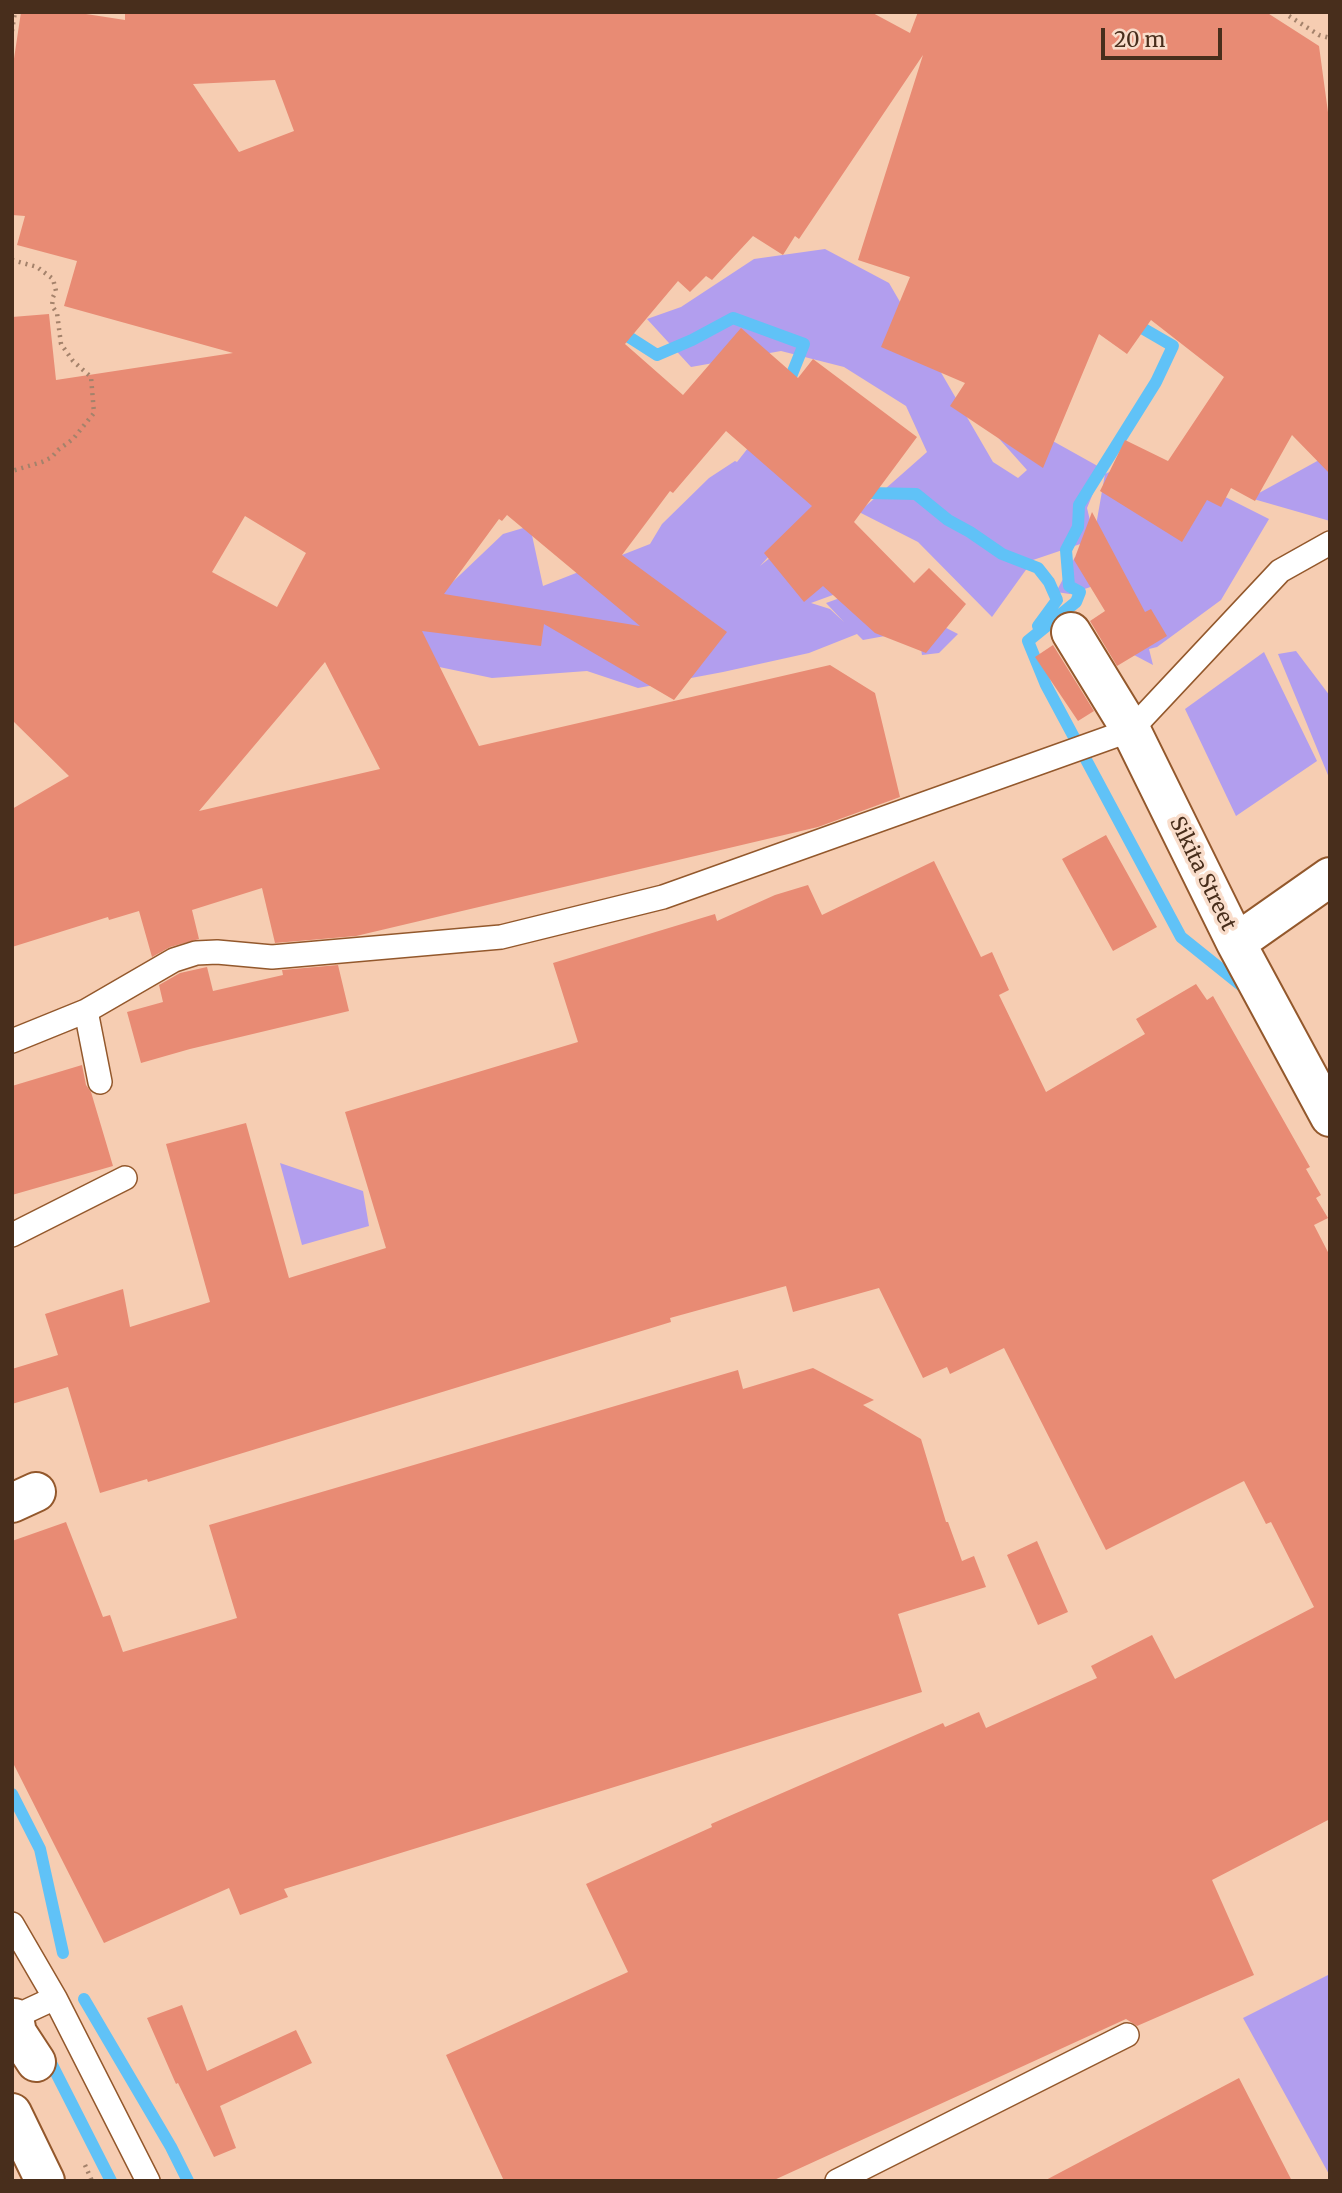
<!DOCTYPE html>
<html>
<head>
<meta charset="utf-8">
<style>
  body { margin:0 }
  #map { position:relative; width:1342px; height:2193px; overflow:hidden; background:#f6cdb2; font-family:Merriweather,serif }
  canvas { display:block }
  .frame { position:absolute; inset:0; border:14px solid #482e1c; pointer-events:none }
  .scale { position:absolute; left:1101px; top:28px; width:121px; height:32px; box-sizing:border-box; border:4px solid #482e1c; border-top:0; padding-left:9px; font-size:21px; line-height:24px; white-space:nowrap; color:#482e1c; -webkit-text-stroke:5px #f9ddcb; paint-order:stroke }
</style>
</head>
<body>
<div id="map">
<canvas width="1342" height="2193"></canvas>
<div class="frame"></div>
<div class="scale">20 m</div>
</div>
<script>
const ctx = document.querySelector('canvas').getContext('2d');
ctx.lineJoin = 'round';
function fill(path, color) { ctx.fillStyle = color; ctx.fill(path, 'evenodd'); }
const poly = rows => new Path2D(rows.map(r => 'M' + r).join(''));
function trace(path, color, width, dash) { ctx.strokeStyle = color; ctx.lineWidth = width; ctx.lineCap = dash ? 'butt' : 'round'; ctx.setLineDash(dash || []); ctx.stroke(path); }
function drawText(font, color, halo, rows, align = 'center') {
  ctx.font = font + ' Merriweather,serif'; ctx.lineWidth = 7; ctx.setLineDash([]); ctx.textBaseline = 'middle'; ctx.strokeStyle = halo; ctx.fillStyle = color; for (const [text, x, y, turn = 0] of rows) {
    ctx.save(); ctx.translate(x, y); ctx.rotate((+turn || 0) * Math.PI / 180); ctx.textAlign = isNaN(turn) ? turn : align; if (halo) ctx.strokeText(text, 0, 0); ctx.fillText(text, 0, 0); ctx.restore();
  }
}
fill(poly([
  [825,249,889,283,993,462,1018,478,1027,470,985,423,1042,435,1103,469,1087,508,1094,537,1105,474,1144,456,1269,519,1221,600,1157,647,1149,649,1153,665,1134,655,1095,539,1033,560,992,617,918,542,859,512,927,452,906,406,844,367,781,351,691,367,647,319,681,307,754,259],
  [770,420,830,489,760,566,807,527,860,585,811,603,830,609,844,622,826,603,868,588,958,634,939,653,922,655,918,630,863,640,857,634,809,653,723,672,638,688,587,671,492,678,377,654,503,534,530,526,543,586,650,544,662,524,709,478,735,461,737,462],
  [1330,454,1330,521,1250,498],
  [1075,557,1102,583,1070,594,1056,592],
  [1296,651,1330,696,1330,780,1278,654],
  [1264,652,1317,761,1236,816,1185,709],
  [280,1163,363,1191,369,1226,302,1245],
  [1330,1974,1330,2176,1243,2018]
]), '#b29eee');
trace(poly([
  [1130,321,1173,346,1156,382,1079,505,1078,527,1066,550,1069,586,1080,592,1076,602,1028,641,1046,685,1181,937,1247,990],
  [618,330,657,355,692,340,733,318,804,344,786,389],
  [867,486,869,493,916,494,948,520,970,532,1002,554,1038,568,1049,582,1057,600,1038,626],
  [12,1794,40,1849,63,1953],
  [84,1999,171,2147,188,2181],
  [47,2055,111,2181]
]), '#60c2f7', 12);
fill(poly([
  [21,12,73,12,125,20,125,13,174,12,871,12,910,33,918,12,1266,12,1319,46,1330,127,1330,474,1292,435,1255,501,1231,488,1221,507,1207,500,1182,542,1100,491,1125,440,1168,461,1224,377,1151,320,1127,354,1099,334,1043,468,950,406,965,383,881,347,910,277,858,260,923,55,799,239,795,236,783,255,753,236,712,280,706,276,690,292,678,281,625,344,683,395,741,328,798,378,813,359,917,437,854,522,914,583,929,568,966,604,926,653,875,633,823,586,804,602,764,553,812,506,726,431,673,493,670,491,622,555,727,632,674,700,544,624,541,646,422,631,479,746,830,665,875,693,900,797,818,827,356,936,275,943,262,888,192,910,199,939,170,947,152,957,139,911,109,920,108,917,12,947,12,809,69,776,12,720,12,317,49,314,56,380,233,353,64,306,77,261,17,245,25,216,12,215,12,72],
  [275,80,294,131,239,152,193,84],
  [507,515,640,626,444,594,499,519,502,521],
  [245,516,306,553,277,607,212,572],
  [325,662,380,769,199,811],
  [1092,512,1145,612,1151,609,1167,636,1117,666,1090,621,1105,611,1074,560],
  [1053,645,1094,711,1078,721,1035,657],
  [1106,835,1157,927,1113,951,1062,859],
  [934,861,981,957,992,952,1009,990,999,995,1046,1092,1145,1034,1136,1019,1196,984,1207,1000,1213,996,1310,1167,1306,1169,1321,1195,1316,1198,1328,1218,1314,1225,1330,1256,1330,1819,1212,1880,1254,1975,1137,2026,1126,2019,772,2181,504,2181,446,2055,628,1972,586,1884,712,1827,711,1824,943,1723,945,1727,979,1712,986,1728,1097,1678,1091,1666,1152,1635,1175,1679,1314,1607,1271,1522,1266,1524,1244,1481,1106,1550,1004,1348,950,1374,947,1367,923,1378,879,1288,793,1312,786,1286,670,1318,671,1322,148,1482,147,1479,100,1493,68,1387,12,1404,12,1369,58,1355,45,1314,123,1289,130,1327,210,1302,166,1144,246,1123,289,1278,386,1248,345,1112,578,1042,553,963,715,914,717,921,775,895,808,885,822,915],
  [338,965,349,1011,190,1049,141,1063,127,1012,163,1002,159,985,180,973,207,967,213,991,283,975,282,970],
  [82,1065,86,1085,91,1092,113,1166,12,1195,12,1086],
  [813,1368,874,1400,863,1405,921,1439,946,1522,948,1522,962,1561,974,1556,986,1587,898,1614,922,1692,284,1889,288,1897,240,1915,229,1888,104,1943,12,1761,12,1541,66,1522,103,1617,110,1615,123,1652,237,1618,209,1525,738,1370,743,1389],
  [1037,1541,1068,1612,1038,1625,1007,1555],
  [182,2005,207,2071,296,2030,312,2063,220,2106,236,2148,214,2157,178,2083,176,2084,147,2018],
  [1239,2078,1292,2181,1044,2181]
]), '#e88b74');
const service = poly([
  [86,1011,174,960,196,953,217,952,272,957,501,937,663,897,1131,730,1280,571,1330,543],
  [12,1041,86,1011,100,1082],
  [12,1235,125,1178],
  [12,1924,55,1998,148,2181],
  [12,2018,55,1998],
  [837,2181,1127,2035]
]);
const minor = poly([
  [1071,632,1131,730,1236,943,1330,1117],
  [1236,943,1330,877],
  [12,1503,36,1492],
  [14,2018,17,2033,36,2062]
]);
const primary = poly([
  [12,2113,45,2181]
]);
trace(service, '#93582c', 26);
trace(minor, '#93582c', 42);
trace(primary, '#93582c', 42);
trace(poly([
  [1289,16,1319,35,1330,38],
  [12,31,15,12],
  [12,260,37,267,53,279,56,291,53,297,52,306,57,313,61,344,73,361,91,377,94,413,73,439,58,450,52,457,42,462,12,471],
  [85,2165,92,2181]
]), '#a4826b', 4.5, [2, 5]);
trace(service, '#fff', 23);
trace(minor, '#fff', 38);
trace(primary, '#fff', 38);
drawText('21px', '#482e1c', '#f9ddcb', [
  ["Sikita Street",1202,874,64]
]);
</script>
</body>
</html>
